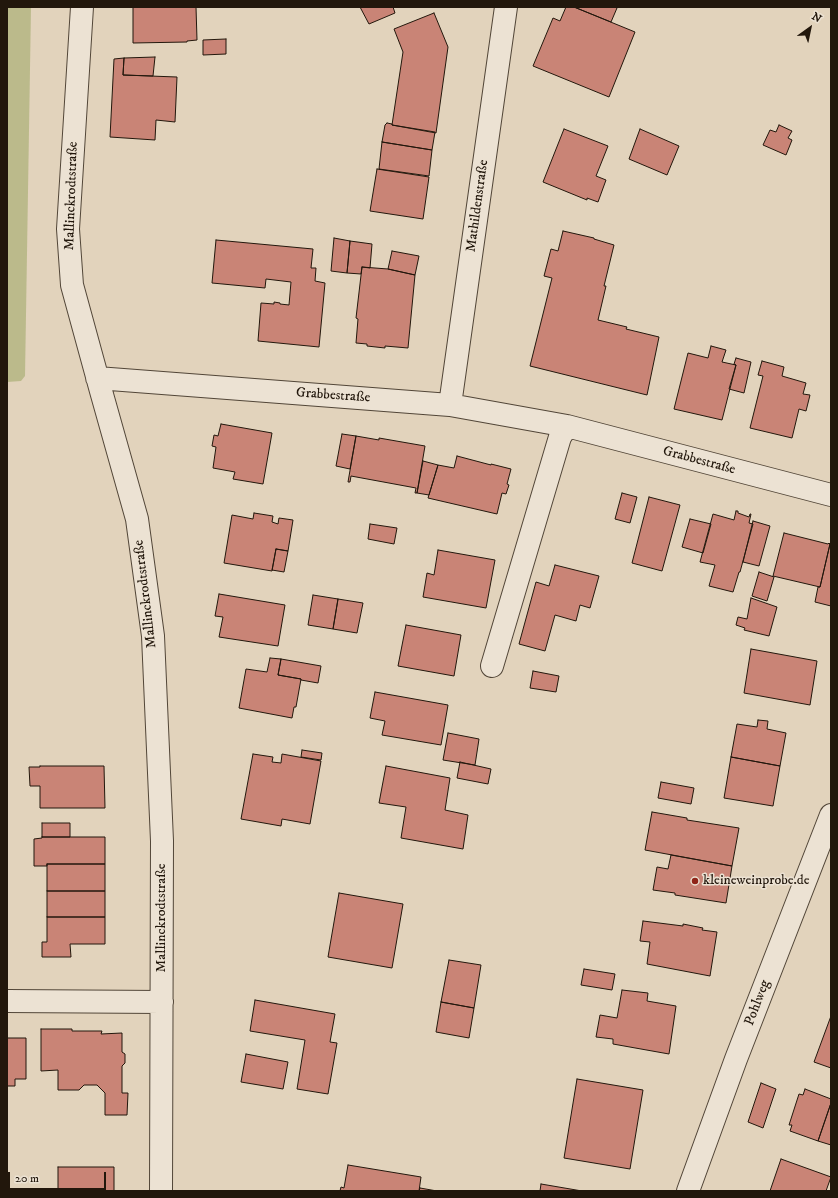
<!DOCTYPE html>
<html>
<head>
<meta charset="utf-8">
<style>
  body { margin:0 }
  #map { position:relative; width:838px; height:1198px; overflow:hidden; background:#e2d3bc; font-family:"IM FELL DW Pica",serif }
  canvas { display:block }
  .frame { position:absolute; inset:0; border:8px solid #22170c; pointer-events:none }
  .north { position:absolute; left:790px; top:8px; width:40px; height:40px; -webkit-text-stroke:3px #ece2d3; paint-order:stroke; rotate:33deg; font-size:11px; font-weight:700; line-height:16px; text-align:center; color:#22170c }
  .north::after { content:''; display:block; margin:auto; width:14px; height:18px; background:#22170c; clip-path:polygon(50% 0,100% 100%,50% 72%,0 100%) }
  .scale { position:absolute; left:8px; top:1172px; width:98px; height:18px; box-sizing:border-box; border:2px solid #22170c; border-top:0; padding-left:5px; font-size:12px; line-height:14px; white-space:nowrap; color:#22170c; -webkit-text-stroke:3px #ece2d3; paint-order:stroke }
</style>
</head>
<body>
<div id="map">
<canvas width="838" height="1198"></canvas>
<div class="frame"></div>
<div class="north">N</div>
<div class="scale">20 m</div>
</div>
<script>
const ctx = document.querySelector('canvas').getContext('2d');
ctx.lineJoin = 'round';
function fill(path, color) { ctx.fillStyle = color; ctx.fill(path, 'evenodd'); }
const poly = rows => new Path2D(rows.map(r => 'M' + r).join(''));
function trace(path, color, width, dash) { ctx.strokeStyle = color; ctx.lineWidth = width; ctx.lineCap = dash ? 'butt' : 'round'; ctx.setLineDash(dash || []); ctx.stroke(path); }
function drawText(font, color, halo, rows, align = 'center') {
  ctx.font = font + ' "IM FELL DW Pica",serif'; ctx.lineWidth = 3; ctx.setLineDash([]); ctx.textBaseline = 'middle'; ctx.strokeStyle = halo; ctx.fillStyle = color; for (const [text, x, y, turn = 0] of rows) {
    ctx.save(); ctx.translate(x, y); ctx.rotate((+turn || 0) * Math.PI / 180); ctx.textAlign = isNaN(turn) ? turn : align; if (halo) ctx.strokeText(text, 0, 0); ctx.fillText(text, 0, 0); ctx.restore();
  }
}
fill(poly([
  [7,7,31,7,25,376,21,381,7,382]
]), '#bbba8b');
const building = poly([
  [133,7,196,7,197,40,187,41,187,42,133,43,133,7],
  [360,7,393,7,395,13,369,24,360,7],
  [566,7,574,7,635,32,609,97,533,66,553,18,560,21,566,7],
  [574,7,614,7,617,8,611,22,574,7],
  [434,13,448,47,436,133,392,125,403,52,394,29,434,13],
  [226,39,226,54,203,55,203,40,226,39],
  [155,57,153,76,123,75,124,58,155,57],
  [124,58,123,75,177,77,175,122,156,120,155,140,110,137,114,59,124,58],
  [387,123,392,124,392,125,435,132,432,150,382,142,385,125,387,123],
  [779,125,792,131,788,138,792,140,786,155,763,145,770,130,776,132,779,125],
  [564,129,608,146,596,176,606,180,598,202,587,198,587,200,543,182,564,129],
  [640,129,679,146,667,175,629,159,640,129],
  [382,142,432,150,429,176,379,169,382,142],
  [377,169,429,177,423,219,370,211,377,169],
  [563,231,594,238,594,239,614,245,604,286,606,286,598,320,627,327,626,329,659,337,647,395,530,366,552,278,544,276,551,249,558,251,563,231],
  [334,238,350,241,347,273,331,271,334,238],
  [216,240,313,249,311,268,316,268,315,281,325,283,319,347,258,341,261,303,274,304,274,302,280,303,280,304,289,305,291,282,266,279,265,288,212,283,216,240],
  [350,241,372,244,370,268,362,267,361,274,347,273,350,241],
  [392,251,419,256,415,275,388,269,392,251],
  [362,267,388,269,415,275,408,348,385,346,385,348,367,346,367,344,356,343,358,319,356,318,362,267],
  [711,346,726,350,722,362,736,365,722,420,674,409,688,353,708,358,711,346],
  [736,358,751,362,744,393,729,389,736,365,734,364,736,358],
  [762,361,784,367,782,376,806,383,803,394,810,395,806,411,799,409,792,438,750,428,763,376,758,375,762,361],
  [221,424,272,433,263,484,233,479,235,472,213,468,216,447,212,446,214,435,218,436,221,424],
  [342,434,356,436,350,469,336,466,342,434],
  [356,436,379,440,379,438,425,446,417,493,415,493,416,488,351,476,350,482,348,482,356,436],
  [457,456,491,465,491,464,511,469,507,484,509,485,506,494,502,493,497,514,428,498,438,465,454,468,457,456],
  [423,461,438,465,429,495,417,493,423,461],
  [622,493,637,497,630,523,615,519,622,493],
  [649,497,680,505,662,571,632,563,649,497],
  [736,511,738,511,738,513,749,517,750,514,751,514,749,523,753,524,740,572,739,572,733,592,709,586,715,565,700,562,713,514,734,520,736,511],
  [254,513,273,516,272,522,278,524,279,518,293,520,288,551,276,549,272,571,224,563,232,515,253,519,254,513],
  [690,519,711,524,703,553,682,547,690,519],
  [753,521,770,526,759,566,743,562,753,521],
  [370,524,397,528,394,544,368,539,370,524],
  [784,533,828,544,829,543,830,544,820,587,773,576,784,533],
  [830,544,831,544,831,606,815,602,818,587,820,587,830,544],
  [276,549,288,551,284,572,272,570,276,549],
  [438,550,495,560,486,608,423,597,427,573,434,575,438,550],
  [555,565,599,576,590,608,580,605,576,621,555,615,545,651,519,644,536,582,549,586,555,565],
  [759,572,774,577,767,601,752,596,759,572],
  [219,594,285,605,278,646,219,637,223,617,215,616,219,594],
  [313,595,338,599,333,629,308,625,313,595],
  [751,598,777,607,769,636,744,630,745,628,736,625,738,617,747,619,751,598],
  [338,599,363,603,357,633,333,629,338,599],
  [406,625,461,635,454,676,398,666,406,625],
  [751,649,817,661,810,705,744,693,751,649],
  [270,658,281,659,278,675,301,679,296,707,294,707,292,718,239,708,246,669,267,672,270,658],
  [281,659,321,666,318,683,301,680,301,679,278,675,281,659],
  [533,671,559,676,556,692,530,688,533,671],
  [375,692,448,705,441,745,382,735,385,721,370,718,375,692],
  [758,720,768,721,767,729,786,733,780,766,731,757,737,724,757,727,758,720],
  [448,733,479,739,475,765,443,760,448,733],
  [302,750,322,753,321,760,301,757,302,750],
  [253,754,273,757,272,762,281,763,282,754,321,761,310,824,282,819,281,826,241,819,253,754],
  [731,757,780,766,773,806,724,798,731,757],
  [460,762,491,769,488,784,457,778,460,762],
  [40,766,104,766,105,808,40,808,40,786,30,786,29,767,40,767,40,766],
  [386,766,450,778,445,810,468,815,463,849,401,838,406,807,379,803,386,766],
  [661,782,694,788,691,804,658,798,661,782],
  [652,812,687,818,687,820,739,828,732,866,645,850,652,812],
  [42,823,70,823,70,837,42,837,42,823],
  [42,837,105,837,105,864,47,864,47,866,34,866,34,839,42,838,42,837],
  [671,855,732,866,726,903,675,895,675,893,653,890,657,867,668,869,671,855],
  [47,864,105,864,105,891,47,891,47,864],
  [47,891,105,891,105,917,47,917,47,891],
  [339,893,403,904,392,968,328,957,339,893],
  [47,917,105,917,105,944,70,944,71,957,42,957,42,942,47,942,47,917],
  [643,921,683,926,683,924,703,928,702,930,717,932,710,976,647,964,650,942,640,941,643,921],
  [449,960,481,965,474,1008,441,1002,449,960],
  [584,969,615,974,612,990,581,985,584,969],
  [622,990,648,993,647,1001,676,1006,669,1054,613,1044,613,1039,596,1037,600,1015,617,1018,622,990],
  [255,1000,335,1014,330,1042,337,1043,328,1094,297,1089,305,1040,250,1031,255,1000],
  [441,1002,474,1008,469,1038,436,1032,441,1002],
  [831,1016,831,1068,814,1062,831,1016],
  [41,1029,72,1029,72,1031,102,1031,101,1034,122,1033,122,1052,125,1054,125,1063,122,1066,122,1093,128,1093,127,1115,105,1115,105,1093,97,1085,84,1085,79,1090,58,1090,58,1070,41,1071,41,1029],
  [7,1038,26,1038,26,1079,15,1079,15,1086,7,1086,7,1038],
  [246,1054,288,1062,283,1089,241,1082,246,1054],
  [577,1079,643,1090,630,1169,564,1158,577,1079],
  [761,1083,776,1089,763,1128,748,1122,761,1083],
  [805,1089,831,1099,831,1103,818,1141,790,1131,792,1125,789,1125,799,1094,803,1095,805,1089],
  [831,1103,831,1145,818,1141,831,1103],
  [781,1159,831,1177,826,1191,770,1191,781,1159],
  [348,1165,421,1177,419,1191,340,1191,341,1187,344,1188,348,1165],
  [58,1167,114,1167,114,1191,58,1191,58,1167],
  [541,1184,582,1191,540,1191,541,1184],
  [420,1188,437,1191,419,1191,420,1188]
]);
fill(building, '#c98476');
trace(building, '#22170c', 1);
const street = poly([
  [82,7,68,229,72,285,101,391,137,519,153,636,162,841,161,1191],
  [97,378,450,405,567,426,831,495],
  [450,405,506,7],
  [492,666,560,437,567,426],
  [7,1001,162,1002],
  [688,1191,736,1059,831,815]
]);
trace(street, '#524638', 24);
trace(street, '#ece2d3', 22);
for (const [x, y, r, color] of [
  [695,881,4,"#8f2418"]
]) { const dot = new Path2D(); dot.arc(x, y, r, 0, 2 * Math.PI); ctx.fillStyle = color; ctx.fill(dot); trace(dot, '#ece2d3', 1.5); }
drawText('14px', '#22170c', '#ece2d3', [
  ["Mallinckrodtstraße",72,196,-88],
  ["Mathildenstraße",478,206,-82],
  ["Grabbestraße",333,396,4],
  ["Grabbestraße",699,461,15],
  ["Mallinckrodtstraße",146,594,-97],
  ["Mallinckrodtstraße",162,918,-90],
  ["Pohlweg",758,1003,-69]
]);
drawText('14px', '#22170c', '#ece2d3', [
  ["kleineweinprobe.de",703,881]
], 'left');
</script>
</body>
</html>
